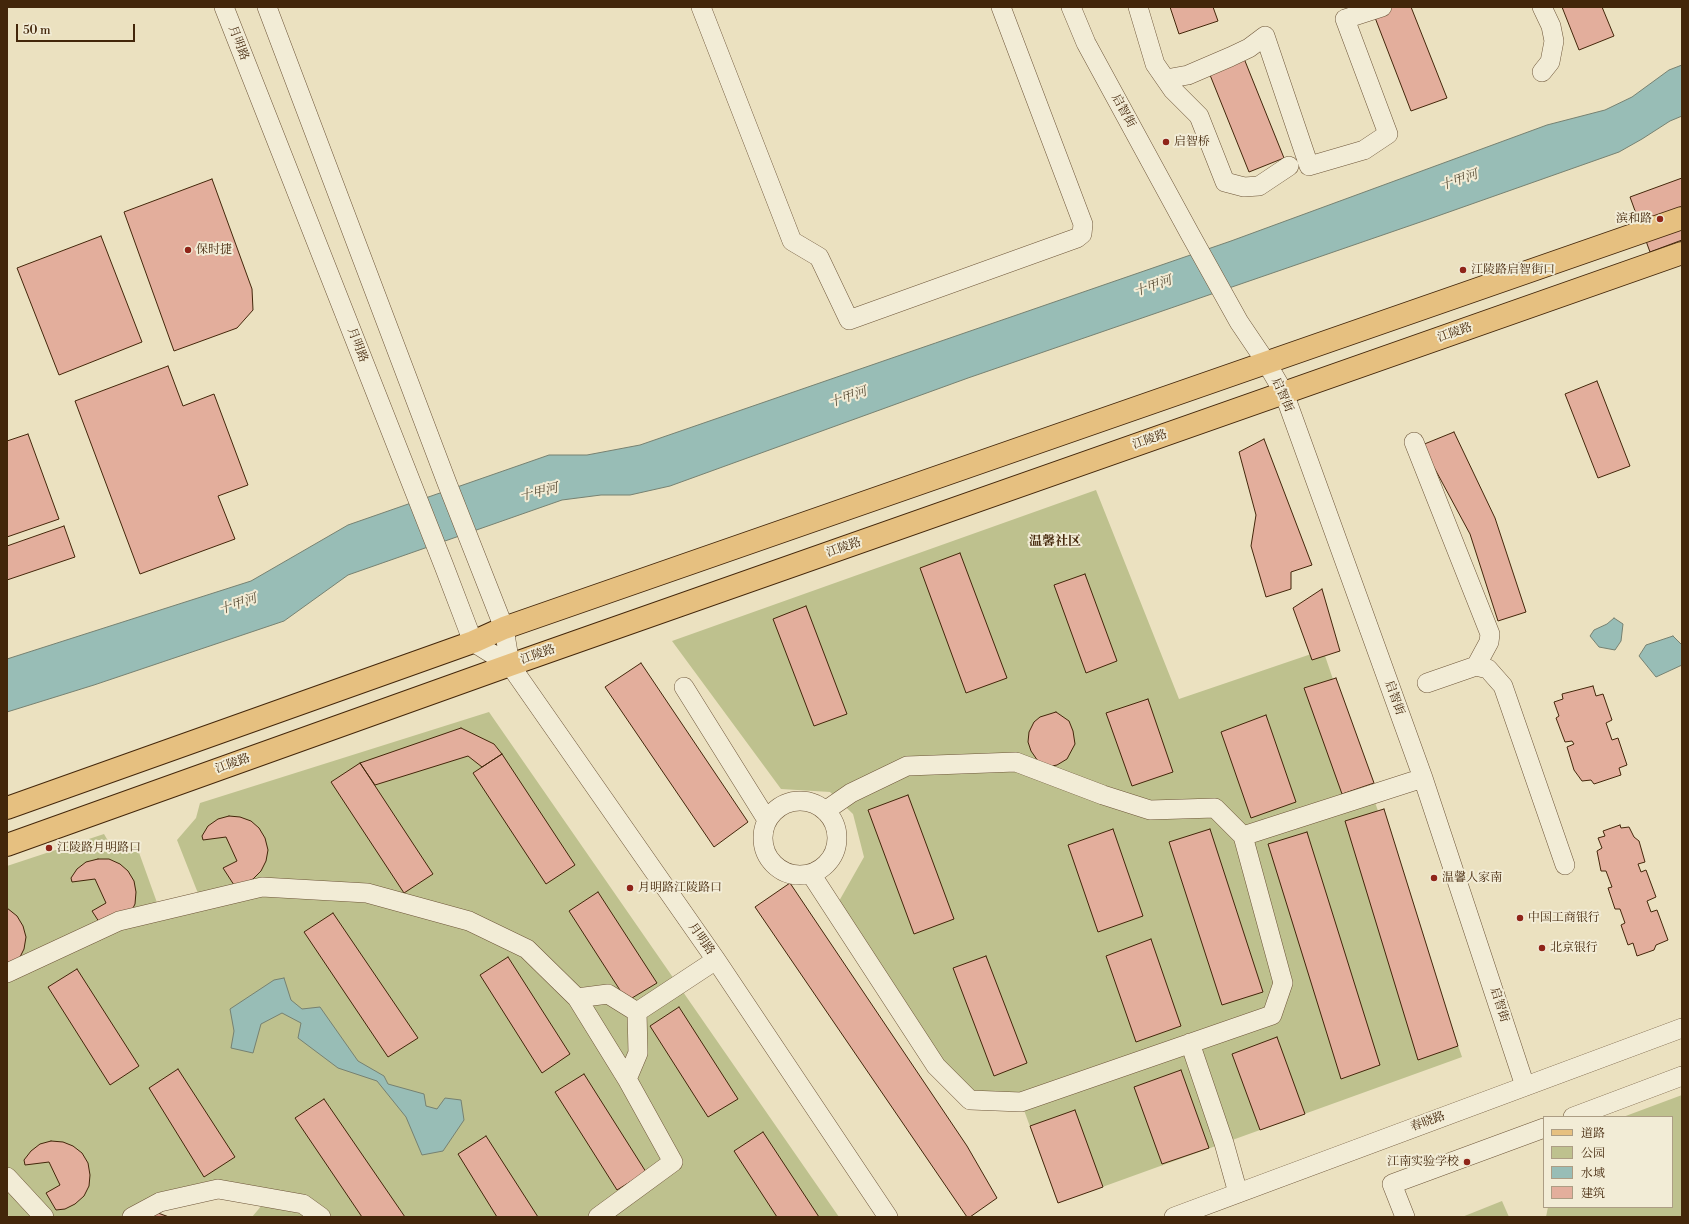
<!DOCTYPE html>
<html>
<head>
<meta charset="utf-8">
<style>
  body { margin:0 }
  #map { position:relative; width:1689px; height:1224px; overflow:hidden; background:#ebe1c0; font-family:"Libre Bodoni","Noto Serif SC",serif }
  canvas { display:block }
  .frame { position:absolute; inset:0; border:8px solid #43260a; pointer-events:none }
  .legend { position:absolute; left:1543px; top:1116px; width:130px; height:92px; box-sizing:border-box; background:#f2ecd6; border:1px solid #ac9d84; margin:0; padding:5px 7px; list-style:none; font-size:12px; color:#43260a }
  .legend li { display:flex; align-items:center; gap:8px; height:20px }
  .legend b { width:20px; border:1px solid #ac9d84 }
  .scale { position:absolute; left:16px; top:24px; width:119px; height:18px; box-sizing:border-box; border:2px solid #43260a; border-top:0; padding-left:5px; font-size:12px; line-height:14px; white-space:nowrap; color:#43260a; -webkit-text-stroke:3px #f2ecd6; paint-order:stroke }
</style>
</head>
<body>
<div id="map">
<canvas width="1689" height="1224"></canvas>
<div class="frame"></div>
<ul class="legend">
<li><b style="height:5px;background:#e6c080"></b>道路</li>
<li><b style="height:11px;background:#bec18e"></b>公园</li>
<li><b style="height:11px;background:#98bdb6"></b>水域</li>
<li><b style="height:11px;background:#e3ae9c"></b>建筑</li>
</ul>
<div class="scale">50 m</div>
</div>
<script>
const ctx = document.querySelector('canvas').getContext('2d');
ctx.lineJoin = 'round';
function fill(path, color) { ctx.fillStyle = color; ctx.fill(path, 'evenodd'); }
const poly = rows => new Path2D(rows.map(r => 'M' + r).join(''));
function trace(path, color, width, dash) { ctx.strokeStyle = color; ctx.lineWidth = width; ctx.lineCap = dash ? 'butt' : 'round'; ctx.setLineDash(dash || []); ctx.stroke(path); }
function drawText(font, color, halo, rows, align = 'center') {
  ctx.font = font + ' "Libre Bodoni","Noto Serif SC",serif'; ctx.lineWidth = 4; ctx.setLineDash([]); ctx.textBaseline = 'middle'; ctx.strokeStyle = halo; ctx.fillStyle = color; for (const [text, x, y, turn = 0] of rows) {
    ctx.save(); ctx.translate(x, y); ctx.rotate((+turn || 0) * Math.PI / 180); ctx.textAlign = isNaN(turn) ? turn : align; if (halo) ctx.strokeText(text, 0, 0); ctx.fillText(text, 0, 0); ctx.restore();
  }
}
fill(poly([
  [1096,490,1179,699,1323,650,1462,1057,1058,1203,1021,1102,970,1100,834,910,864,857,853,814,830,792,781,789,672,641],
  [489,712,839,1217,252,1217,268,1198,218,1189,132,1217,10,1217,7,1214,7,866,104,834,111,846,137,847,160,911,201,901,177,840,196,818,200,803],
  [1682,1095,1682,1217,1546,1217,1548,1207,1672,1207,1672,1117,1623,1117],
  [1502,1201,1509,1217,1462,1217]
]), '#bec18e');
const water = poly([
  [1682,65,1682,116,1670,121,1642,139,1619,152,1432,218,968,378,670,486,630,495,601,495,562,500,348,575,284,621,94,685,7,712,7,659,251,581,348,525,549,455,587,455,640,445,1231,241,1547,125,1605,110,1632,97,1669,70,1682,65],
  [1614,618,1623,624,1621,641,1615,650,1599,647,1590,636,1594,630,1607,624,1614,618],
  [1673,636,1682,645,1682,665,1656,677,1639,656,1646,645,1673,636],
  [284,978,291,1000,302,1009,320,1007,358,1061,384,1076,388,1084,424,1094,426,1106,437,1109,445,1098,461,1100,464,1120,443,1151,422,1155,406,1117,377,1081,338,1068,298,1038,301,1023,282,1013,261,1024,253,1053,231,1048,234,1031,230,1009,274,980,284,978]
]);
fill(water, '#98bdb6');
trace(water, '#768171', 1);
const building = poly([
  [1170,7,1213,7,1218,21,1179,34,1170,7],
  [1393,7,1411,7,1447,98,1411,111,1374,15,1393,7],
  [1562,7,1602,7,1614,36,1579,50,1562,7],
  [1243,56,1284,158,1249,172,1208,70,1243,56],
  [1682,178,1682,240,1650,252,1630,197,1682,178],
  [212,179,252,289,253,310,237,328,174,351,124,212,212,179],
  [101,236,142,342,59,375,17,268,101,236],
  [168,366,183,406,214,394,248,485,218,496,235,539,140,574,75,401,168,366],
  [1597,381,1630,466,1598,478,1565,394,1597,381],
  [1454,432,1495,518,1526,612,1498,621,1470,534,1422,445,1454,432],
  [28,434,59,519,7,537,7,441,28,434],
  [1264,439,1312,565,1291,572,1291,589,1266,597,1251,546,1256,515,1239,452,1264,439],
  [64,526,75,557,7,580,7,546,64,526],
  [960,553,1007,678,966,693,920,568,960,553],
  [1085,574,1117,661,1086,673,1054,585,1085,574],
  [1322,589,1340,651,1312,660,1293,608,1322,589],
  [806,606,847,714,814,726,773,619,806,606],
  [641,663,748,822,714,847,605,687,641,663],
  [1336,678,1374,783,1342,794,1304,688,1336,678],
  [1593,686,1596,696,1603,694,1612,720,1606,723,1612,740,1618,738,1627,765,1619,768,1621,775,1594,784,1591,780,1582,781,1574,770,1567,747,1574,744,1572,741,1565,742,1556,718,1559,716,1554,702,1563,699,1562,694,1593,686],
  [1148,699,1173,772,1132,786,1106,713,1148,699],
  [1056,712,1069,721,1073,731,1075,744,1067,759,1057,765,1047,767,1040,764,1031,751,1028,742,1029,732,1034,722,1040,717,1056,712],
  [1266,715,1296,802,1251,818,1221,732,1266,715],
  [461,728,494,744,502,754,482,767,468,756,375,785,360,763,461,728],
  [502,754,575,865,546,884,473,773,502,754],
  [360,763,433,874,404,893,331,782,360,763],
  [908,795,954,919,914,934,868,810,908,795],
  [1384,809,1458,1046,1418,1060,1345,821,1384,809],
  [229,816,240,817,251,821,259,828,265,838,268,850,266,861,261,871,253,879,243,884,234,885,223,868,237,861,226,837,203,840,202,836,208,826,218,819,229,816],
  [1620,825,1621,828,1629,827,1634,837,1639,841,1645,862,1638,864,1641,872,1646,870,1656,897,1647,901,1651,912,1657,910,1668,940,1656,945,1654,950,1637,956,1633,943,1628,945,1621,925,1625,923,1620,909,1615,909,1608,888,1612,887,1606,871,1601,871,1597,851,1602,848,1598,838,1605,836,1603,831,1620,825],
  [1113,829,1143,916,1098,932,1068,845,1113,829],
  [1210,829,1263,992,1222,1005,1169,842,1210,829],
  [1307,832,1380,1065,1341,1079,1268,844,1307,832],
  [98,859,109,859,120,864,128,871,134,881,136,892,135,904,130,914,103,928,92,911,106,903,95,879,72,882,71,878,77,869,86,862,98,859],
  [790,883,967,1146,997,1198,970,1217,967,1217,755,907,790,883],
  [598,892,657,983,627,1001,569,911,598,892],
  [7,908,17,916,23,926,26,937,24,949,19,959,7,969,7,908],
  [333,913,418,1038,388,1057,304,932,333,913],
  [1151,939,1181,1026,1136,1042,1106,956,1151,939],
  [986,956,1027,1063,994,1076,953,968,986,956],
  [508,957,570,1054,542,1073,480,975,508,957],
  [77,969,139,1066,110,1085,48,987,77,969],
  [679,1007,738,1099,708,1117,650,1026,679,1007],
  [1277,1037,1305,1114,1260,1130,1232,1054,1277,1037],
  [178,1069,235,1157,204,1177,149,1088,178,1069],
  [1181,1070,1209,1148,1162,1164,1134,1087,1181,1070],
  [584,1074,646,1172,617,1190,555,1092,584,1074],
  [324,1099,405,1217,362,1217,295,1118,324,1099],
  [1075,1110,1103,1187,1058,1203,1030,1126,1075,1110],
  [763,1132,819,1217,777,1217,734,1151,763,1132],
  [486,1136,538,1217,497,1217,458,1154,486,1136],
  [51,1141,63,1142,73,1146,82,1153,88,1163,90,1175,89,1186,84,1196,75,1204,65,1209,56,1210,46,1193,60,1185,49,1162,25,1165,24,1160,31,1151,40,1144,51,1141],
  [158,1213,169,1217,133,1217,158,1213]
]);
fill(building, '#e3ae9c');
trace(building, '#43260a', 1);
const minor = poly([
  [224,7,444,566,473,642,510,665,716,960,888,1217],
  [267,7,447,483,504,628,510,665],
  [701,7,792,241,819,257,849,320,1077,238,1082,234,1083,224,1001,7],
  [1071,7,1086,43,1190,234,1239,322,1266,362,1284,393,1423,778,1525,1086],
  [1138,7,1155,64,1173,90,1199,116,1225,182,1244,187,1259,186,1289,166],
  [1542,72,1550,62,1554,41,1551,26,1542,7],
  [1166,79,1188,75,1230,57,1249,48,1265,36,1309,166,1364,150,1388,134,1345,19,1382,7],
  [1414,442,1490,634,1489,642,1476,666],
  [1427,683,1476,666,1488,669,1503,686,1565,865],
  [684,687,767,820],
  '763 838a37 37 0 1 1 74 0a37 37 0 1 1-74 0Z',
  [1243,836,1423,778],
  [811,874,936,1066,970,1100,1021,1102,1272,1015,1283,983,1243,836,1215,808,1150,810,1103,795,1016,762,907,766,851,793,825,811],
  [7,973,119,921,262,887,367,893,469,921,527,949,577,998,627,1079,673,1162,598,1217],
  [577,998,608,994,637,1012,638,1053,627,1079],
  [637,1012,716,960],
  [1190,1043,1224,1143,1238,1193],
  [1573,1117,1682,1076],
  [7,1177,44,1217],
  [132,1217,160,1202,218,1189,303,1204,321,1217],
  [1174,1217,1682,1028],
  [1405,1217,1392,1184,1544,1128]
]);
const major = poly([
  [7,808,473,642,504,628,1682,218],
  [7,845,510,665,1682,253]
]);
trace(minor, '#6d5538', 20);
trace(major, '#43260a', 24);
trace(minor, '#f2ecd6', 19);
trace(major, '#e6c080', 22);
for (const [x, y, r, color] of [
  [1166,142,4,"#8f2418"],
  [1660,219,4,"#8f2418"],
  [188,250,4,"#8f2418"],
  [1463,270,4,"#8f2418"],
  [49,848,4,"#8f2418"],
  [1434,878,4,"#8f2418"],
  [630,888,4,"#8f2418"],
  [1520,918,4,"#8f2418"],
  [1542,948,4,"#8f2418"],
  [1467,1162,4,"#8f2418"]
]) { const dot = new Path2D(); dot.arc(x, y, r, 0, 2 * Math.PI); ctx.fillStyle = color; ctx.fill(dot); trace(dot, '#f2ecd6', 1.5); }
drawText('12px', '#43260a', '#f2ecd6', [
  ["月明路",238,43,69],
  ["启智街",1123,111,61],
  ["江陵路",1455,333,-19],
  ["月明路",357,345,69],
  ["启智街",1282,395,66],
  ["江陵路",1150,440,-19],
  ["江陵路",844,548,-19],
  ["江陵路",538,655,-19],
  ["启智街",1394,698,70],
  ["江陵路",233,764,-20],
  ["月明路",701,939,55],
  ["启智街",1499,1005,72],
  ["春晓路",1428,1122,-20]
]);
drawText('12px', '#43260a', '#f2ecd6', [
  ["启智桥",1174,142],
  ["滨和路",1652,219,"right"],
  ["保时捷",196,250],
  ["江陵路启智街口",1471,270],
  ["江陵路月明路口",57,848],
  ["温馨人家南",1442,878],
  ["月明路江陵路口",638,888],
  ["中国工商银行",1528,918],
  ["北京银行",1550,948],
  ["江南实验学校",1459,1162,"right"]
], 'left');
drawText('italic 13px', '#584c35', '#f2ecd6', [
  ["十甲河",1459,181,-19],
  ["十甲河",1153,287,-19],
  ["十甲河",848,398,-19],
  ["十甲河",539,493,-14],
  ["十甲河",238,605,-19]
]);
drawText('bold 13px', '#43260a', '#f2ecd6', [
  ["温馨社区",1055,542]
]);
</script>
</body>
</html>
